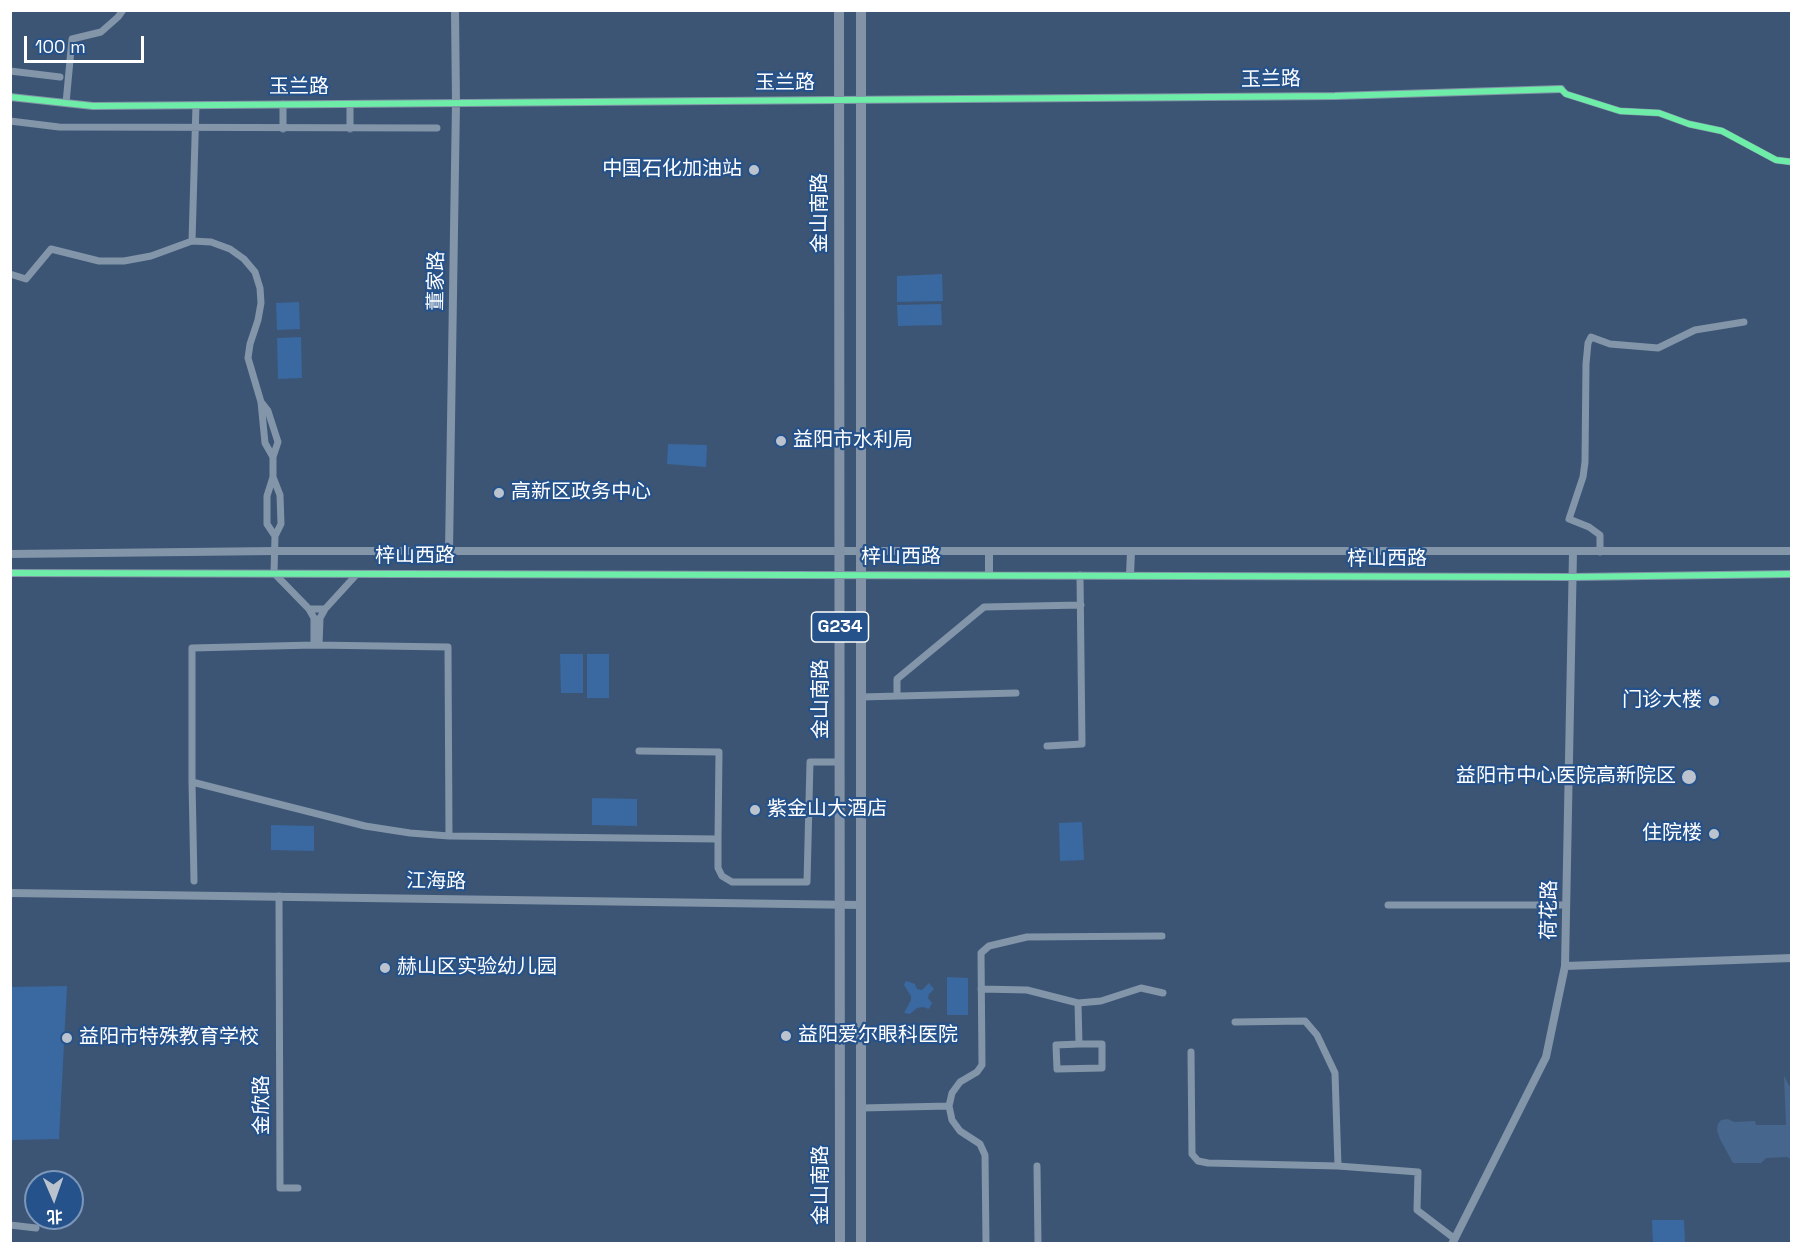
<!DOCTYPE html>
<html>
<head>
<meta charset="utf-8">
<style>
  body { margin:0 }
  #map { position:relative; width:1802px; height:1254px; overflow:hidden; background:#3c5574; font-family:"Space Grotesk","Noto Sans SC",sans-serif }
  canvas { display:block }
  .frame { position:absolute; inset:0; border:12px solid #fff; pointer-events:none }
  .north { position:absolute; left:24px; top:1170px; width:60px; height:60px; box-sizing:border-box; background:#25528b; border:2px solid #7c97b9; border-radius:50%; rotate:178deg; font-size:16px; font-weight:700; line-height:24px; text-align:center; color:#fff }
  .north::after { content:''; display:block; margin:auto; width:21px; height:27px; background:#bbc4ce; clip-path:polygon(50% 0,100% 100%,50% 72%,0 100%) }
  .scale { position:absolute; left:24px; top:36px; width:120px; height:27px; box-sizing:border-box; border:3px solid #fff; border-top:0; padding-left:8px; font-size:18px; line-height:21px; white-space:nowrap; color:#fff; -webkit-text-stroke:4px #25528b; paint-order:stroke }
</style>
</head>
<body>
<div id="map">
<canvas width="1802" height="1254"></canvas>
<div class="frame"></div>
<div class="north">北</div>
<div class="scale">100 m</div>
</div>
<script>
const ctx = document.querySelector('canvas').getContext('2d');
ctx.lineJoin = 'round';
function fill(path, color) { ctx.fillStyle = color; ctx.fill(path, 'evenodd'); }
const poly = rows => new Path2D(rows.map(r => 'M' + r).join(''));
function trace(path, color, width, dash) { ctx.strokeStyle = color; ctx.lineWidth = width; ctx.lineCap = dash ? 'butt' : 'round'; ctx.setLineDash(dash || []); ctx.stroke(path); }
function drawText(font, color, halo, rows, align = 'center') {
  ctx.font = font + ' "Space Grotesk","Noto Sans SC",sans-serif'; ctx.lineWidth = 4.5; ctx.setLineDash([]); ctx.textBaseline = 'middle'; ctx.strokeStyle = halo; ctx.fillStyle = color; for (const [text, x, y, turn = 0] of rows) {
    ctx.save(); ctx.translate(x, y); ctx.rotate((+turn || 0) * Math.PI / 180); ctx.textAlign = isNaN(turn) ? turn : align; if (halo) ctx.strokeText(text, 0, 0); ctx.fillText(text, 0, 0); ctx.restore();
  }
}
fill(poly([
  [942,274,943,301,897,302,897,276],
  [299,302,300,329,277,330,276,303],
  [941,304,942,325,898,326,897,305],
  [301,337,302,378,278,379,277,338],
  [668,444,707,445,706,467,667,464],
  [560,654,583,654,583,693,561,693],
  [587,654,609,654,609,698,587,698],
  [592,798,637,799,637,826,592,825],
  [1082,822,1084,860,1060,861,1059,823],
  [271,825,314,826,314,851,271,850],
  [947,977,968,978,968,1015,947,1015],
  [906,981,915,984,917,989,922,990,929,983,934,989,929,994,928,998,932,1003,929,1009,923,1007,917,1008,910,1014,904,1013,911,1000,911,996,904,985],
  [67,986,59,1139,11,1140,11,987],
  [1652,1220,1684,1220,1685,1243,1653,1243]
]), '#3a68a1');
fill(poly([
  [1784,1076,1791,1089,1791,1159,1787,1157,1766,1158,1761,1163,1733,1163,1720,1139,1717,1130,1718,1124,1721,1120,1728,1119,1734,1122,1755,1121,1756,1125,1786,1125]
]), '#47668e');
trace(poly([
  [10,71,60,77],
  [1561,89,1566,94,1620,111,1659,113,1689,124,1722,131,1776,160,1792,162],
  [66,103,72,39,101,32,118,17,123,10],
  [283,104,283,129],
  [350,104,350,129],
  [196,105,192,241,211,242,230,249,244,259,255,272,260,288,261,303,258,320,250,344,248,358,261,402,265,443,273,457,278,442,268,411,261,402],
  [10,121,59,127,437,128],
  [10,274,26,279,51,249,99,261,124,261,151,256,192,241],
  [273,457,273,477,267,496,267,524,275,536,281,524,280,495,273,477],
  [275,536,274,573,309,609,325,609,357,574],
  [1600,552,1600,535,1589,527,1569,519,1583,477,1585,462,1586,364,1588,343,1591,337,1610,344,1658,348,1695,330,1744,322],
  [309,609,314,618,314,645],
  [314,645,448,647,449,836,410,833,365,826,192,782,192,648,314,645],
  [319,645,320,618,325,609],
  [897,696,897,679,984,607,1081,605],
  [861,697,1016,693],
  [1047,746,1082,744,1080,575],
  [639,751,719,752,718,839],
  [192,782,194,881],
  [449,836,718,839,718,868,722,876,732,882,807,882,810,762,840,762],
  [279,896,280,1188,298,1188],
  [1388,905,1566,905],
  [981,989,1027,990,1078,1003,1101,1001,1141,988,1163,993],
  [1078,1003,1079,1044,1056,1045,1057,1069,1102,1068,1102,1044,1079,1044],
  [1235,1022,1305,1021,1317,1035,1335,1073,1338,1166,1418,1172,1417,1210,1455,1239],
  [1191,1052,1192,1154,1198,1161,1208,1163,1338,1166],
  [949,1106,952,1093,960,1082,977,1072,982,1065,981,953,989,946,1027,937,1162,936],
  [861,1108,949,1106,952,1120,960,1131,980,1144,985,1155,986,1244],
  [1037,1166,1038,1244],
  [10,1225,36,1228]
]), '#8395a8', 7);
trace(poly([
  [10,97,93,106,1335,96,1561,89],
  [449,551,456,103,455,10],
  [989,551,989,575],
  [10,554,275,551,1792,551],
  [10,573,1573,577,1792,574],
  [1130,575,1131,551],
  [10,893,861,905],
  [1565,966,1792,958],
  [1452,1244,1546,1057,1565,966,1573,552]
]), '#8395a8', 8);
trace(poly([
  [839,10,840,1244],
  [861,1244,861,10]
]), '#8292a7', 10);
trace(poly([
  [10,97,93,106,1335,96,1561,89,1566,94,1620,111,1659,113,1689,124,1722,131,1776,160,1792,162],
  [10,573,1573,577,1792,574]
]), '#6deda7', 6);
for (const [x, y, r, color] of [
  [754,170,6,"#bbc4ce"],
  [781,441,6,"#bbc4ce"],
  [499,493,6,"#bbc4ce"],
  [1714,701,6,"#bbc4ce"],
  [1689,777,8,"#bbc4ce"],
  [755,810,6,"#bbc4ce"],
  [1714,834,6,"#bbc4ce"],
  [385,968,6,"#bbc4ce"],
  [786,1036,6,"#bbc4ce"],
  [67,1038,6,"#bbc4ce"]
]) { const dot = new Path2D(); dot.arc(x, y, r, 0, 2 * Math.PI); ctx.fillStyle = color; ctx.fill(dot); trace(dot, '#25528b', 2); }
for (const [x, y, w] of [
  [840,627,57]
]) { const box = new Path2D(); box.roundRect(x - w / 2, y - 15, w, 30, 4.5); ctx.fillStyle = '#25528b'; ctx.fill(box); trace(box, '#fff', 1.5); }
drawText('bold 18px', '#fff', null, [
  ["G234",840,627]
]);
drawText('20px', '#fff', '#25528b', [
  ["玉兰路",1271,80,-1],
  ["玉兰路",785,84],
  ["玉兰路",299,88],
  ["金山南路",821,213,-90],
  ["董家路",437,281,-89],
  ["梓山西路",415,557],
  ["梓山西路",901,558],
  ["梓山西路",1387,560],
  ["金山南路",822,699,-90],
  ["江海路",436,882,1],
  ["荷花路",1550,910,-89],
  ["金欣路",263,1105,-90],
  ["金山南路",822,1185,-90]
]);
drawText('20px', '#fff', '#25528b', [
  ["中国石化加油站",742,170,"right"],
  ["益阳市水利局",793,441],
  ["高新区政务中心",511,493],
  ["门诊大楼",1702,701,"right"],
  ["益阳市中心医院高新院区",1676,777,"right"],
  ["紫金山大酒店",767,810],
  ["住院楼",1702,834,"right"],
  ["赫山区实验幼儿园",397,968],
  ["益阳爱尔眼科医院",798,1036],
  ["益阳市特殊教育学校",79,1038]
], 'left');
</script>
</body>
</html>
